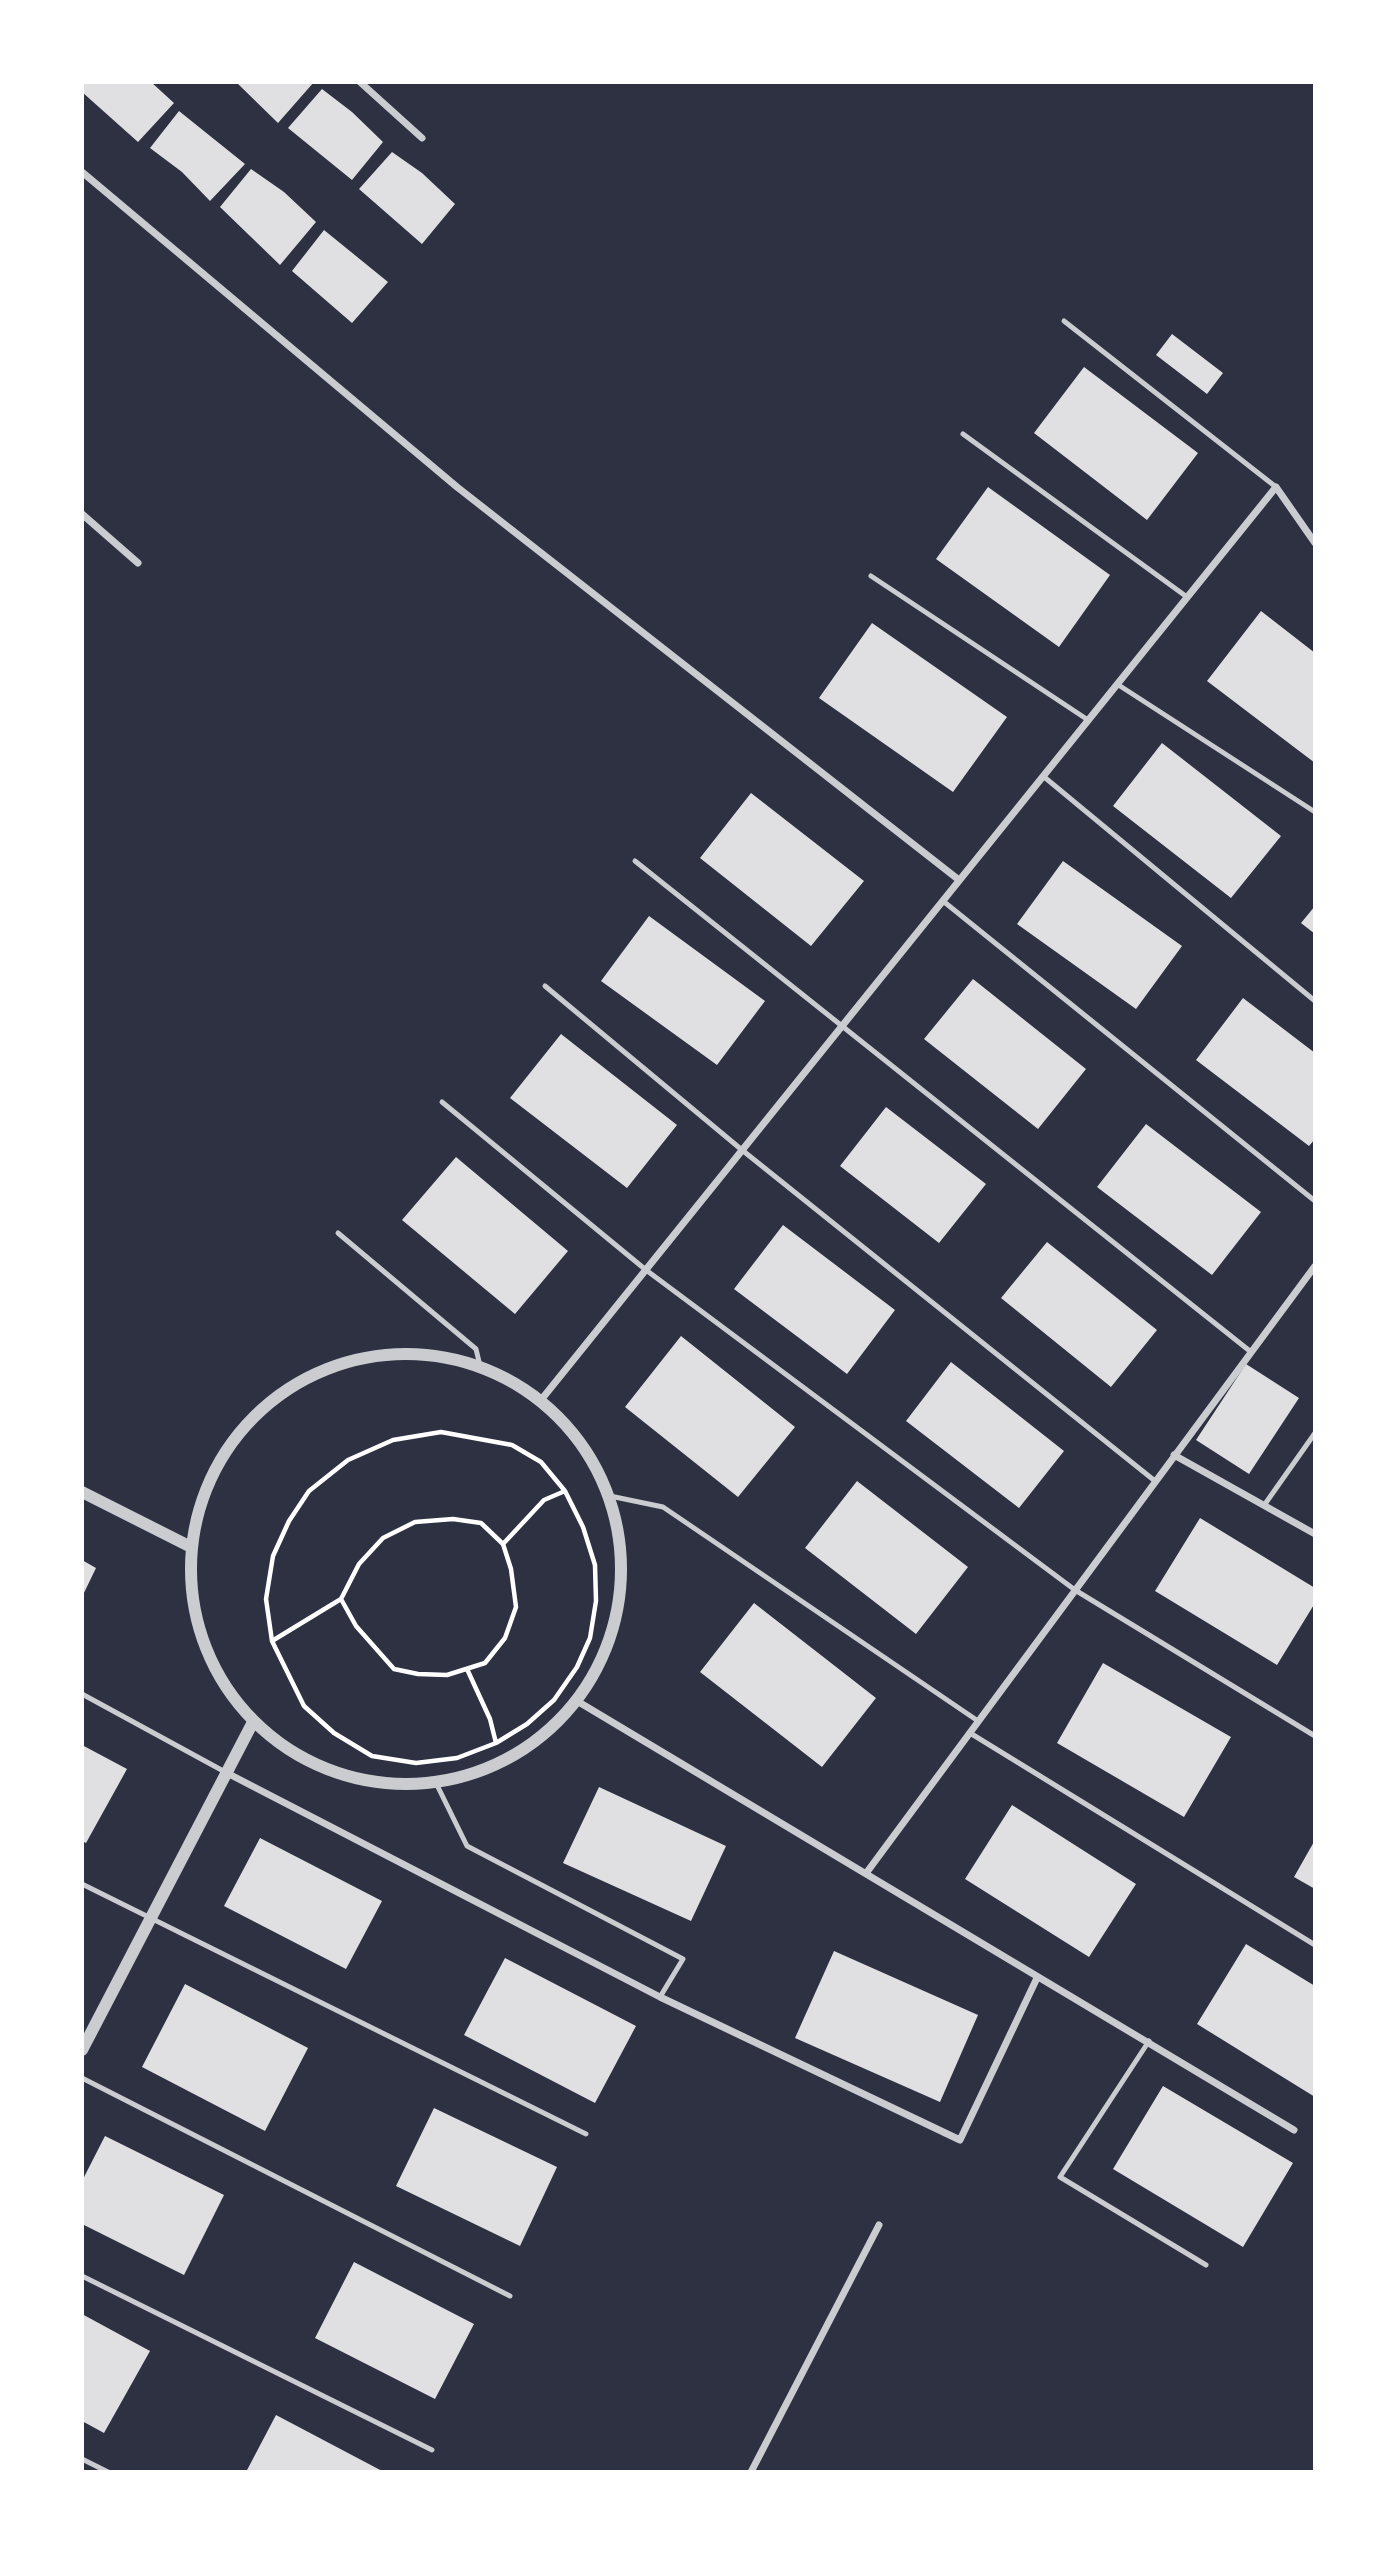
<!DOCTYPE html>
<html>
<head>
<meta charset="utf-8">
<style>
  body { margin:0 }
  #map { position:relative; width:1397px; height:2554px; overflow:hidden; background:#2d3142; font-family:"Fira Sans Condensed",sans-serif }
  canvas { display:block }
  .frame { position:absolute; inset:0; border:84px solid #fff; pointer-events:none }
</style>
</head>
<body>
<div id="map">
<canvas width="1397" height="2554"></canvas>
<div class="frame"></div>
</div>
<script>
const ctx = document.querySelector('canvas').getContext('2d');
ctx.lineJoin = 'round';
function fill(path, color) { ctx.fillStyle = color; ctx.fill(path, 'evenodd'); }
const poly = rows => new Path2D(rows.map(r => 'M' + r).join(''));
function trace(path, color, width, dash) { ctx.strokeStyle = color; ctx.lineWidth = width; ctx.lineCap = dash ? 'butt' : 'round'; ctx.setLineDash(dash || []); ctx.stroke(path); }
fill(poly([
  [83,82,151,82,174,103,138,142,82,92],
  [236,82,314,82,278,123],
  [322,89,352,112,383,142,352,180,288,128],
  [179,111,245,164,210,201,182,172,150,148],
  [392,152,422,173,455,204,422,244,359,189],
  [251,169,284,192,316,222,280,265,220,207],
  [324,230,388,282,352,323,292,271],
  [1172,334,1223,373,1207,394,1156,355],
  [1084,367,1198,453,1147,520,1034,433],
  [988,487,1110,575,1059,647,936,559],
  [1261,611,1315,653,1315,763,1207,681],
  [872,623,1007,717,953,792,819,698],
  [1162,743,1281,836,1231,898,1113,806],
  [751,793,864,881,811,946,700,858],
  [1063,861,1182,946,1136,1009,1017,924],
  [1315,906,1315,934,1301,923],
  [649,916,765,1001,717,1065,601,981],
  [973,979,1086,1069,1038,1129,924,1039],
  [1243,998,1315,1053,1315,1139,1309,1146,1196,1060],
  [561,1034,677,1125,627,1188,510,1098],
  [886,1107,986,1184,939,1243,840,1166],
  [1146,1124,1261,1212,1212,1275,1097,1187],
  [456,1157,568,1251,515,1314,402,1220],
  [783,1225,895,1310,847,1374,734,1289],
  [1047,1242,1157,1330,1111,1387,1001,1298],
  [681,1336,795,1427,738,1497,625,1407],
  [951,1362,1064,1451,1019,1508,906,1421],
  [1246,1364,1299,1398,1249,1474,1196,1440],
  [857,1481,968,1567,916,1634,805,1548],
  [1200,1518,1315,1588,1315,1603,1277,1665,1155,1591],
  [82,1560,96,1568,82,1597],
  [754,1603,876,1698,822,1767,700,1672],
  [1103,1663,1231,1737,1184,1817,1057,1743],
  [82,1745,127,1769,86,1843,82,1841],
  [599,1787,726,1846,691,1921,563,1863],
  [1012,1805,1136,1884,1089,1957,965,1879],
  [260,1838,382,1901,346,1969,224,1906],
  [1315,1840,1315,1889,1294,1877],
  [1246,1944,1315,1986,1315,2097,1197,2024],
  [834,1951,978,2015,940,2102,795,2038],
  [505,1958,636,2026,595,2103,464,2035],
  [185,1984,308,2048,265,2131,142,2067],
  [1163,2086,1293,2163,1243,2247,1113,2169],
  [434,2108,557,2167,520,2246,396,2186],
  [105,2136,224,2195,184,2275,82,2224,82,2181],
  [354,2262,474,2324,435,2399,315,2338],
  [82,2314,150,2351,104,2433,82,2421],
  [276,2415,384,2472,246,2472]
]), '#e0e0e3');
trace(poly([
  [441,1432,512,1445,541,1462,565,1491,583,1527,595,1565,596,1601,590,1638,577,1667,554,1700,527,1724,496,1743,457,1758,416,1763,372,1756,334,1733,304,1706,272,1641,266,1599,273,1556,289,1521,309,1491,348,1460,393,1440,441,1432],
  [503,1544,544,1500,565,1491],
  [272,1641,341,1599,356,1626,394,1669,418,1674,447,1675,485,1663,505,1638,516,1607,511,1569,503,1544,481,1523,453,1519,415,1522,383,1538,359,1564,341,1599],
  [467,1669,490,1719,496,1743]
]), '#fff', 4.5);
trace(poly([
  [1064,321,1276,487],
  [963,434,1187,597],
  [871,576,1088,720],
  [1117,684,1315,812],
  [1043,776,1315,1001],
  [635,861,1251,1352],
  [943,901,1315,1201],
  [545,986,742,1150,1155,1481],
  [442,1102,646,1270,1075,1590,1315,1736],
  [338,1233,476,1349,481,1370],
  [610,1496,663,1507,978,1721],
  [1265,1504,1315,1433],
  [82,1694,227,1773],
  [970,1733,1315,1945],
  [436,1783,467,1846,683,1959,660,1997],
  [82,1884,586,2134],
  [1149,2041,1060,2177,1206,2265],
  [82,2078,510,2296],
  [82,2276,432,2450],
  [82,2459,108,2472]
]), '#caccd0', 5);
trace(poly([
  [360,82,422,138],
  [82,172,457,487,959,880],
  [82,514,138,563],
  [541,1400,1276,487,1315,543],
  [1174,1455,1315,1534],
  [577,1701,1294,2130],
  [227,1773,660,1997,960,2140,1037,1978],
  [867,1872,1315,1266],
  [751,2472,879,2225]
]), '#caccd0', 7);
trace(poly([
  '191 1569a215 215 0 1 1 430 0a215 215 0 1 1-430 0Z',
  [82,1492,191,1547],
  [82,2050,253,1722]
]), '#caccd0', 12);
</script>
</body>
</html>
